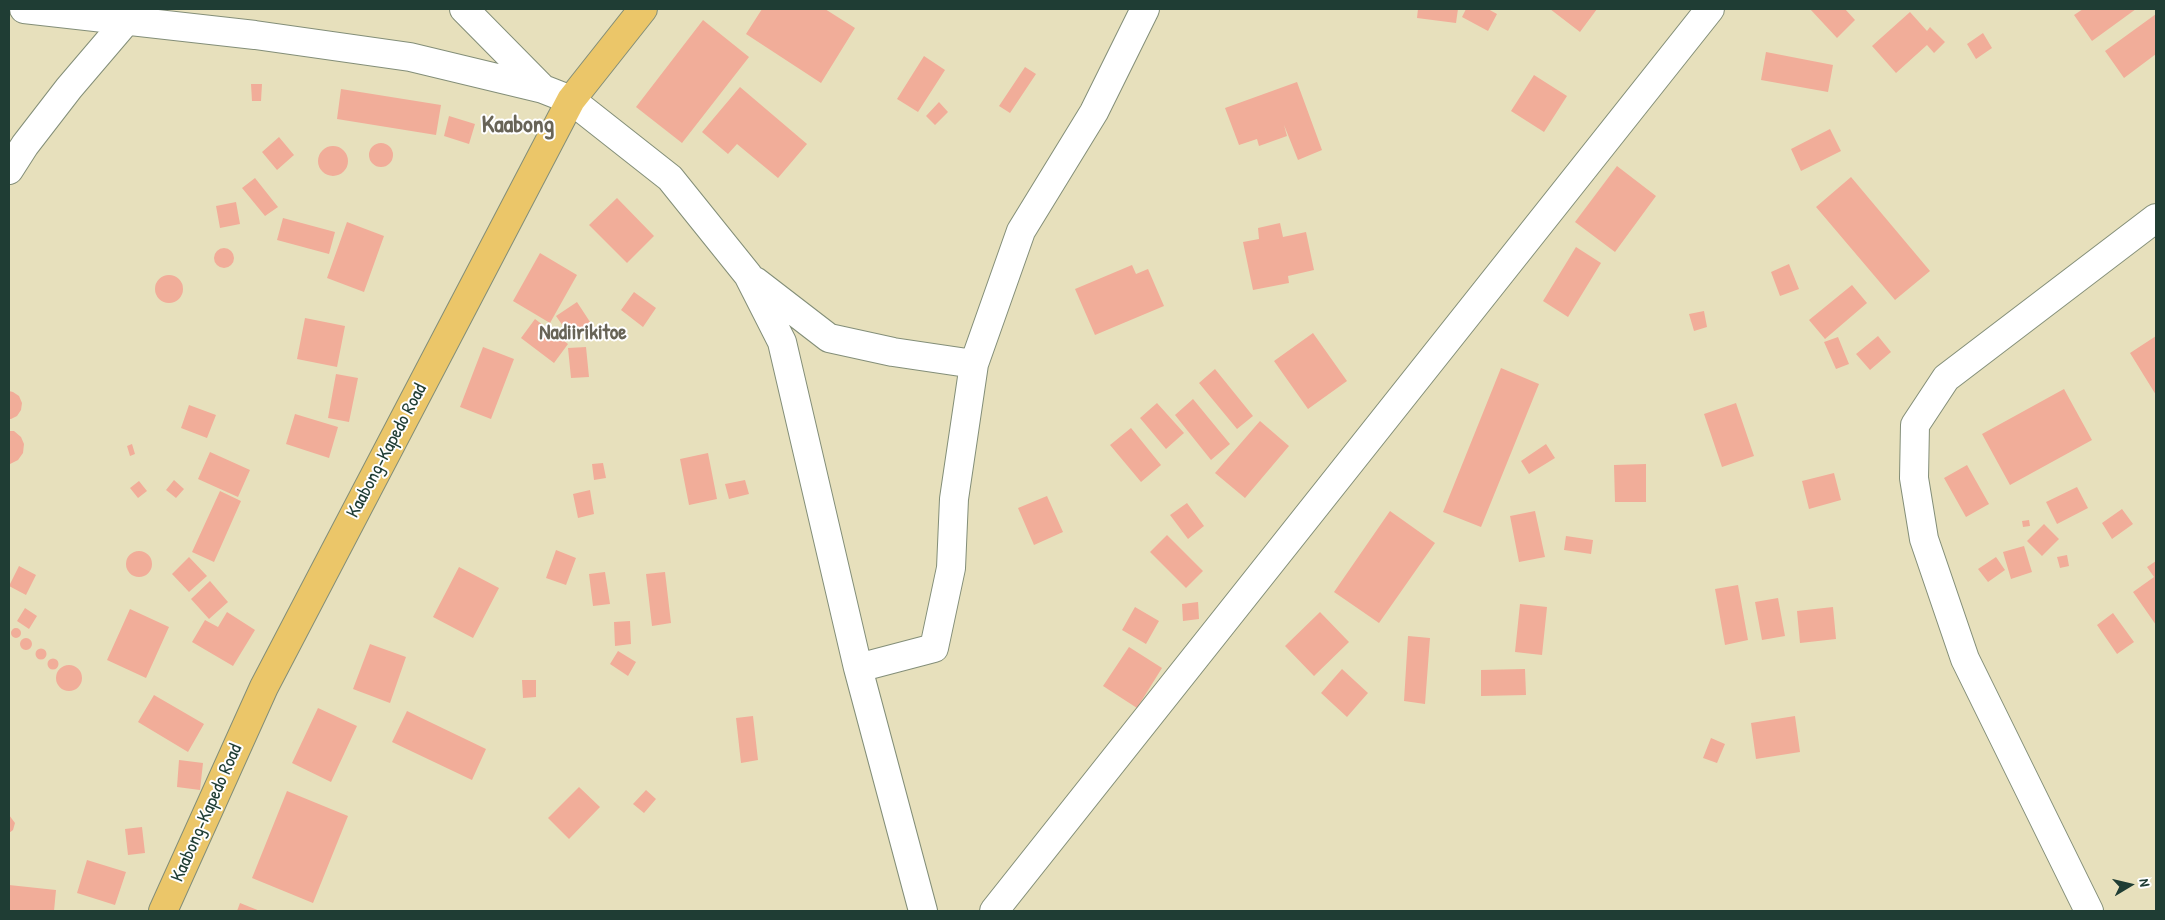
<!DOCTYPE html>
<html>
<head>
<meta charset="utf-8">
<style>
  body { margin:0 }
  #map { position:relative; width:2165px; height:920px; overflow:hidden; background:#e7e0bc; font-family:"Patrick Hand",sans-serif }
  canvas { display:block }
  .frame { position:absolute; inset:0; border:10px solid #1f3d34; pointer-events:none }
  .north { position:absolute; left:2105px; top:860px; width:50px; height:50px; -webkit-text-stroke:4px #fff; paint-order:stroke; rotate:81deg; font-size:14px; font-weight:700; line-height:20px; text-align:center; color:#1f3d34 }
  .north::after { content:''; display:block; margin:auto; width:18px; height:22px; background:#1f3d34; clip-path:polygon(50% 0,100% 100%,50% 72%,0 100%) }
</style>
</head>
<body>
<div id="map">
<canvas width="2165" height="920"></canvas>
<div class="frame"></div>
<div class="north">N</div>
</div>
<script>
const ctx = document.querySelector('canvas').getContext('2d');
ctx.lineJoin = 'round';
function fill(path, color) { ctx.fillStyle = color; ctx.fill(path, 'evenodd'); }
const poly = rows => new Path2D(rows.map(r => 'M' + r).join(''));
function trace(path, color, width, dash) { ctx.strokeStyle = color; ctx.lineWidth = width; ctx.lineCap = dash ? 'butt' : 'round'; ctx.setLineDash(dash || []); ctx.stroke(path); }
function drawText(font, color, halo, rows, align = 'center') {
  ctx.font = font + ' "Patrick Hand",sans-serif'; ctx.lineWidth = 4; ctx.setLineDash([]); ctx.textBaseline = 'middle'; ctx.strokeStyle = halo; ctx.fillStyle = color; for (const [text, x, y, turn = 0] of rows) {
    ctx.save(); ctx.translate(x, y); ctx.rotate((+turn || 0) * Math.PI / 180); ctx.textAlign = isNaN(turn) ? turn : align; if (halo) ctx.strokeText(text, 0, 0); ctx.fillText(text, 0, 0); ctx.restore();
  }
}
fill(poly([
  [762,9,825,9,855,28,821,83,746,34],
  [1418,9,1458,9,1456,23,1417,18],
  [1466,9,1488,9,1497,14,1488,31,1462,17],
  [1550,9,1597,9,1580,32],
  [1810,9,1845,9,1855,20,1837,38],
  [2083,9,2136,9,2092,41,2074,15],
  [1910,12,1927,31,1930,27,1945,42,1934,53,1927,45,1896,73,1872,46],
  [2156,14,2156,54,2124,78,2105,51],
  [703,20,749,57,682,143,636,107],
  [1983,33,1992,48,1976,59,1967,44],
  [1766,52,1833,65,1828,92,1761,80],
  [924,56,945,70,918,112,897,99],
  [1025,67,1036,74,1010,113,999,106],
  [1534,75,1567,96,1544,132,1511,111],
  [1297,82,1322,150,1298,160,1284,125,1287,136,1259,146,1257,139,1239,145,1225,108],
  [251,84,262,84,261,101,252,101],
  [740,87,807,144,778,178,737,144,728,154,702,132],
  [341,89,441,105,436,135,337,119],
  [939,102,948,112,935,125,926,116],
  [449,116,475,124,469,144,444,136],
  [1830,129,1841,151,1801,171,1791,149],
  [279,137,294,155,277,170,262,152],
  '369 155a12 12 0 1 1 24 0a12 12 0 1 1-24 0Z',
  '318 161a15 15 0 1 1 30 0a15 15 0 1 1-30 0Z',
  [1617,166,1656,196,1615,252,1575,222],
  [1851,177,1930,271,1895,300,1816,207],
  [255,178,278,207,265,216,242,188],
  [617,198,654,236,627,263,589,225],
  [236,202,240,224,220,228,216,206],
  [283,218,335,232,329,254,277,240],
  [347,222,384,236,364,292,327,278],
  [1280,223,1283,237,1306,232,1314,270,1288,276,1289,283,1253,290,1243,242,1259,239,1258,228],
  [1576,247,1601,263,1568,317,1543,301],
  '214 258a10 10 0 1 1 20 0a10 10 0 1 1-20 0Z',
  [540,253,577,275,550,323,513,301],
  [1789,264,1799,289,1780,296,1771,272],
  [1132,265,1136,274,1148,269,1164,306,1095,335,1075,289],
  '155 289a14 14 0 1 1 28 0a14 14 0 1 1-28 0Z',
  [1852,285,1867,303,1825,339,1809,320],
  [634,292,656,308,643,327,621,310],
  [577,302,592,325,572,339,556,316],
  [1704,311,1707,327,1694,331,1689,314],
  [305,318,345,326,337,367,297,359],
  [535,319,568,344,554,363,521,338],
  [1313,333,1347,381,1308,409,1274,361],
  [1878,336,1891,352,1870,370,1856,354],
  [2156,336,2156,395,2130,353],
  [1838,337,1849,364,1836,369,1824,342],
  [483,347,514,359,491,419,460,407],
  [586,347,589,377,571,378,568,348],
  [1501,368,1539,384,1481,527,1443,512],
  [1215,369,1253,416,1237,429,1199,383],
  [336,374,358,378,349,422,328,418],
  [2064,389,2092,440,2010,485,1982,434],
  [9,391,13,392,19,396,22,403,21,410,17,416,11,419,9,419],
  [1193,399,1230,444,1211,460,1175,415],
  [1157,403,1184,433,1166,449,1140,418],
  [1736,403,1754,456,1722,467,1704,414],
  [189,405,216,415,207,438,181,428],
  [295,414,338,427,329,458,286,444],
  [1260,421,1289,446,1245,498,1215,473],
  [1131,428,1161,465,1141,482,1110,445],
  [9,431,14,431,21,437,24,444,23,453,18,460,10,464],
  [132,444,135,454,130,456,127,446],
  [1546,444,1555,458,1529,474,1521,461],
  [210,452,250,470,238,497,198,479],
  [708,453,717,499,689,505,680,459],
  [603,463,606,478,594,480,592,464],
  [1646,464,1646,502,1615,502,1614,465],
  [1967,465,1989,504,1966,517,1944,478],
  [1834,473,1841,500,1809,509,1802,481],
  [174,480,184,489,176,498,166,490],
  [745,480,749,494,729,499,725,484],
  [139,481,147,491,138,498,130,488],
  [2077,487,2088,508,2057,524,2046,502],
  [590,490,594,514,578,518,573,494],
  [220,491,241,501,214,562,192,552],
  [1047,496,1063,532,1034,545,1018,508],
  [1187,503,1204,526,1188,539,1170,515],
  [2122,509,2133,524,2112,539,2102,523],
  [1390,511,1435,543,1379,623,1334,592],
  [1535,511,1545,557,1519,562,1510,516],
  [2029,520,2030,526,2023,527,2022,521],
  [2044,524,2059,539,2042,556,2027,541],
  [1167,535,1203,571,1186,588,1150,552],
  [1566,536,1593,540,1591,554,1564,550],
  [2024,546,2032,572,2011,579,2003,552],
  [556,550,576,558,566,585,546,578],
  '126 564a13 13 0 1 1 26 0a13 13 0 1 1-26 0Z',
  [2067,555,2069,566,2060,568,2057,557],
  [189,557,207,576,189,592,172,574],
  [1996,557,2005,570,1988,582,1978,569],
  [2156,561,2156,625,2133,592,2154,577,2147,567],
  [19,566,36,575,26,595,9,586],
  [459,567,499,588,473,638,433,617],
  [605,572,610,604,593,606,589,574],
  [665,572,671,623,652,626,646,574],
  [210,581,228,602,209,619,191,599],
  [1738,585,1748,640,1725,645,1715,589],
  [1778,598,1785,636,1762,640,1755,602],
  [1198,602,1199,619,1183,621,1182,604],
  [1520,604,1547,607,1542,655,1515,652],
  [1135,607,1159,621,1146,644,1122,630],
  [1833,607,1836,639,1800,643,1797,611],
  [25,608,37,616,29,629,17,621],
  [130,609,169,627,146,678,107,660],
  [227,612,255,630,233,666,192,642,205,620,218,627],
  [1320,612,1349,642,1314,676,1285,646],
  [2113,613,2134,642,2117,654,2097,625],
  [630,621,631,644,615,646,614,622],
  '11 633a5 5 0 1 1 10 0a5 5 0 1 1-10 0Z',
  [1408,636,1430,638,1425,704,1404,701],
  '20 644a6 6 0 1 1 12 0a6 6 0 1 1-12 0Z',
  [370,644,406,657,390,703,353,689],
  [1129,647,1162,668,1137,708,1103,686],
  '35.5 654a5.5 5.5 0 1 1 11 0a5.5 5.5 0 1 1-11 0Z',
  [618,651,636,662,628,676,610,664],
  '47.5 664a5.5 5.5 0 1 1 11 0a5.5 5.5 0 1 1-11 0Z',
  '56 678a13 13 0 1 1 26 0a13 13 0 1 1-26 0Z',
  [1342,669,1368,693,1347,717,1321,693],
  [1525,669,1526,695,1481,696,1481,670],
  [522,680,536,680,536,697,523,698],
  [154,695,204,724,188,752,138,722],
  [318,708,357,726,331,782,292,763],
  [407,711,486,749,472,780,392,742],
  [753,716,758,760,741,763,736,718],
  [1795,716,1800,752,1756,759,1751,723],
  [1711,738,1725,744,1717,763,1703,758],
  [179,760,203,763,200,790,177,787],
  [579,787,600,807,569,839,548,818],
  [646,790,656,799,644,813,633,804],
  [287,791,348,816,313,903,252,878],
  [9,815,15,823,13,830,9,833],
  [142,827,145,853,128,855,125,829],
  [87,860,126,872,115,905,77,893],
  [9,885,56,890,54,911,9,911],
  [240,903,260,911,237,911]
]), '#f1ad99');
const minor = poly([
  [24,9,255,35,410,57,543,89,571,100,670,178,748,275,782,342,858,668,923,911],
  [464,9,543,89],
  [9,170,25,145,69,88,127,20],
  [755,281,829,338,893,352,974,364],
  [858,668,934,648,951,568,954,499,974,364,1021,231,1094,112,1145,9],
  [994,911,1710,9],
  [2089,911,1965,659,1924,539,1914,478,1915,425,1946,378,2156,218]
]);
const major = poly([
  [163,911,264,687,571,100,643,9]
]);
trace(minor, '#838e78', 30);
trace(major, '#838e78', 30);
trace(minor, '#fff', 28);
trace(major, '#ebc669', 28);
drawText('19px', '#1f3d34', '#fff', [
  ["Kaabong-Kapedo Road",387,451,-62],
  ["Kaabong-Kapedo Road",207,813,-66]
]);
drawText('bold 21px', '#686457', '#fff', [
  ["Nadiirikitoe",583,333]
]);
drawText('bold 24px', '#686457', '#fff', [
  ["Kaabong",518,126]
]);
</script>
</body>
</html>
